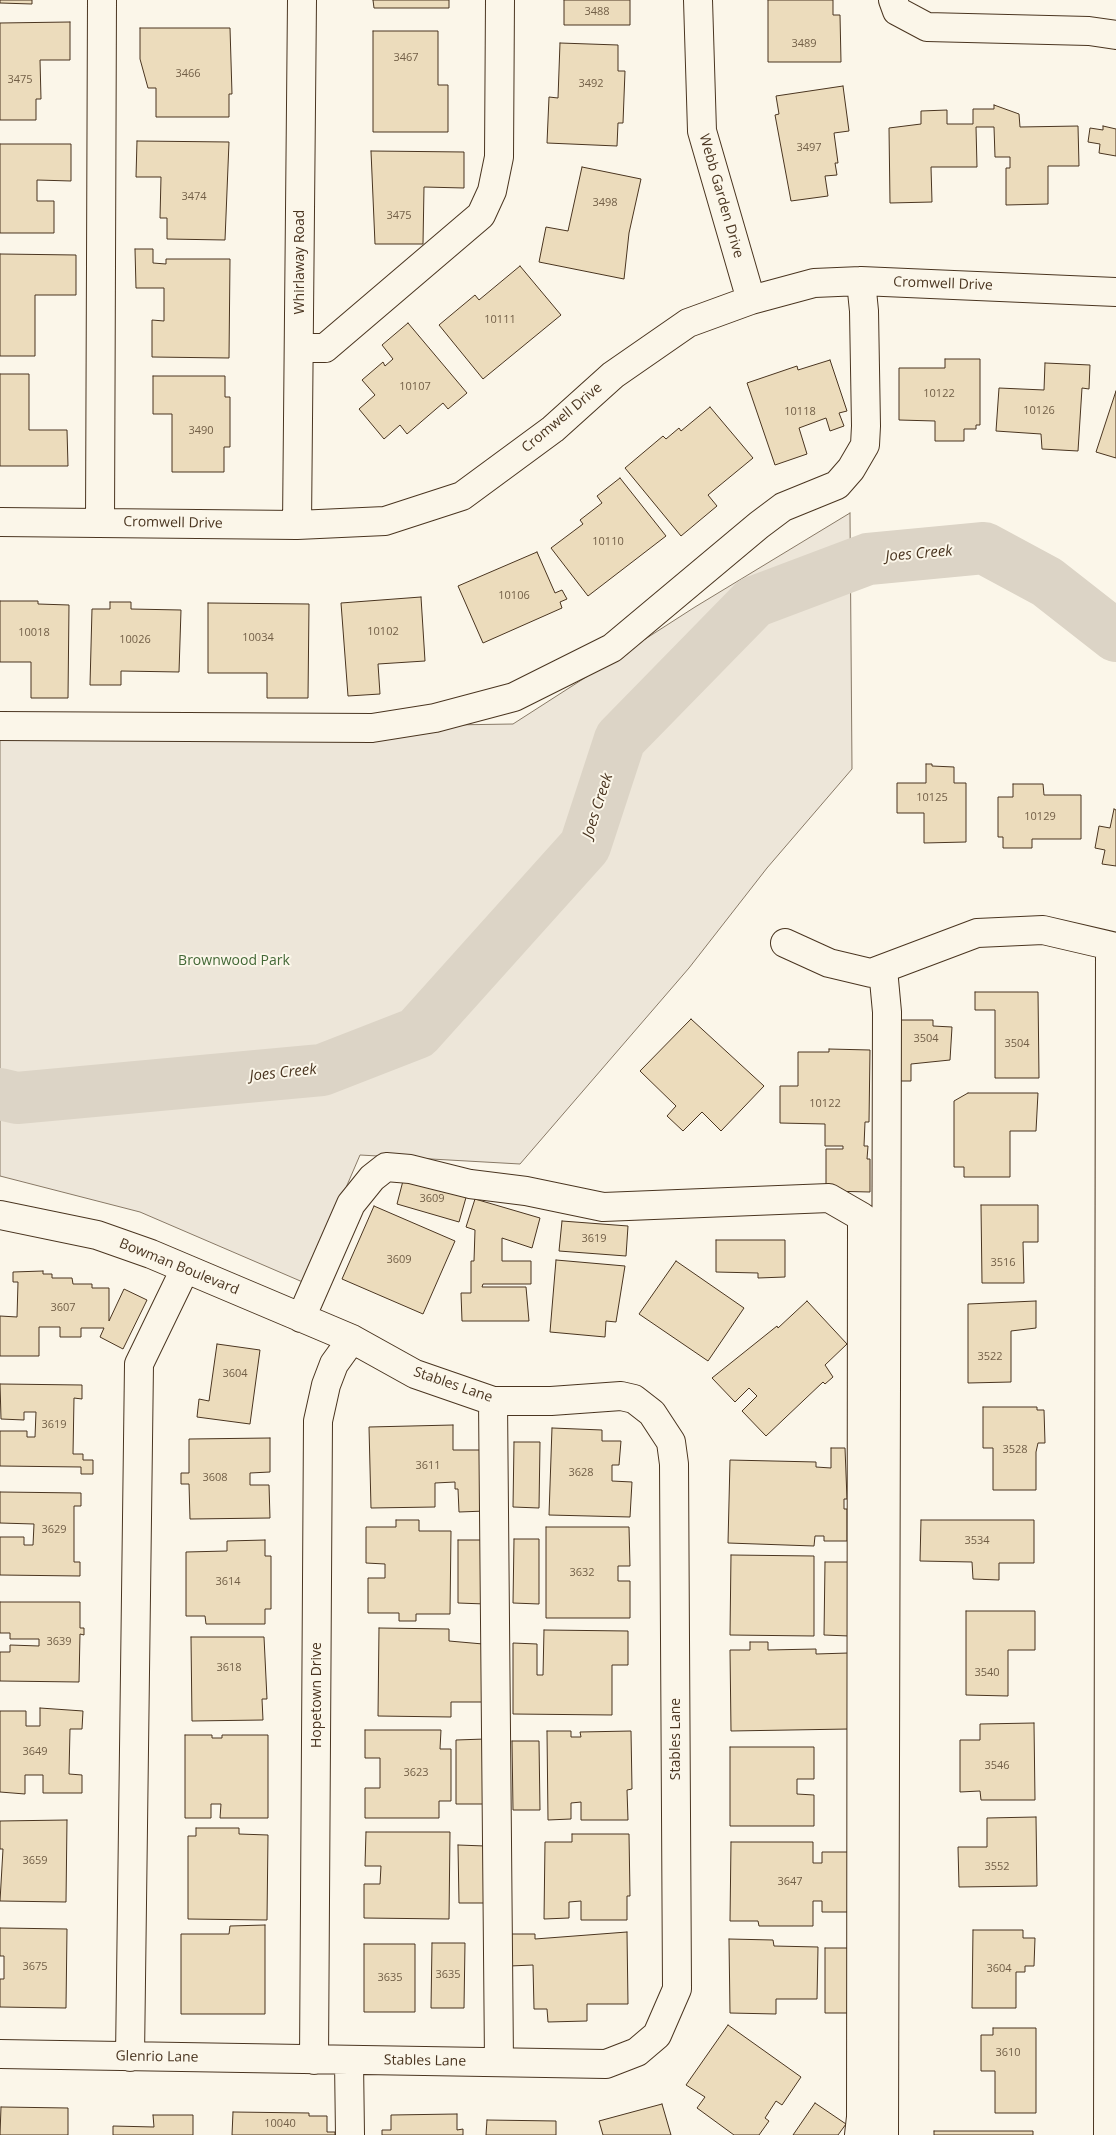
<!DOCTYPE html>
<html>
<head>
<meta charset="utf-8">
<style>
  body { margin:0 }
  canvas { display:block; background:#fbf6e9 }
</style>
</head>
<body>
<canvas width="1116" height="2135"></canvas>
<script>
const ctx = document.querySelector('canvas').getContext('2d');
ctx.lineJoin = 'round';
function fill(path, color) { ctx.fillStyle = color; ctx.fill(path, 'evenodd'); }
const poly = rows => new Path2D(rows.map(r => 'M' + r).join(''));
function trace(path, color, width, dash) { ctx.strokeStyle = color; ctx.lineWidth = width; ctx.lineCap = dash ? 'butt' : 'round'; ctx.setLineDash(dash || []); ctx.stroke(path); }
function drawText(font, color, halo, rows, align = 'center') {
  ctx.font = font + ' "Open Sans",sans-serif'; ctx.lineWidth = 4; ctx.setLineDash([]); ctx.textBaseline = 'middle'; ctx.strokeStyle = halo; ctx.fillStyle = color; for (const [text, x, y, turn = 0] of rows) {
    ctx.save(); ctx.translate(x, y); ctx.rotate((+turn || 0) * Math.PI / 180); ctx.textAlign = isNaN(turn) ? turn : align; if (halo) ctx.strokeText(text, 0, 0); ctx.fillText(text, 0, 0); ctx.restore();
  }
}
const green = poly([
  [850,513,852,769,767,868,689,968,520,1164,360,1155,305,1283,140,1212,0,1176,0,732,513,724,695,607,850,513]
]);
fill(green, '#ede6d9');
trace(green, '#887966', 1);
trace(poly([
  [0,1094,17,1098,322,1070,417,1033,585,846,620,739,754,602,868,559,984,548,1047,582,1116,636]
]), '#dcd4c6', 52);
const building = poly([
  [0,0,32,0,32,4,0,3,0,0],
  [373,0,449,0,449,8,374,8,373,0],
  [564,0,630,0,630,25,564,25,564,0],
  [768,0,833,0,833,15,840,15,841,62,768,62,768,0],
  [70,22,70,60,40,60,41,99,36,99,36,120,0,120,0,23,70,22],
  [140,28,230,28,232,94,229,94,229,117,156,117,156,88,148,88,140,59,140,28],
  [373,31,438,31,438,85,448,85,448,132,373,132,373,31],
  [560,43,618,45,618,71,625,71,623,123,618,123,617,146,547,143,549,97,558,98,560,43],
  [843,86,849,131,834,133,838,163,835,163,837,175,825,176,828,196,791,201,775,115,779,114,776,96,843,86],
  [994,105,1019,114,1020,127,1078,126,1079,166,1048,166,1048,204,1006,205,1006,168,1010,168,1010,157,995,157,994,127,976,127,977,167,931,167,932,202,890,203,889,128,921,124,921,111,947,110,947,124,973,124,973,109,994,109,994,105],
  [1103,126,1116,129,1116,156,1099,153,1100,144,1088,142,1090,128,1103,130,1103,126],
  [137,141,229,142,225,240,167,239,167,218,160,218,161,177,136,177,137,141],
  [0,144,71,144,71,181,37,180,37,201,54,201,54,233,0,233,0,144],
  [371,151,464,152,464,188,424,187,423,244,375,244,371,151],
  [582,167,641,179,629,233,624,279,539,262,546,227,568,231,582,167],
  [135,249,153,249,153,263,166,264,166,259,230,259,229,358,152,357,152,320,164,321,164,288,136,288,135,249],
  [0,254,76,255,76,295,35,295,35,356,0,356,0,254],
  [520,266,561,315,483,379,439,325,475,295,479,300,520,266],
  [408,323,467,393,448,409,443,403,407,434,400,425,384,439,359,409,375,395,362,380,383,362,385,366,393,359,382,345,408,323],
  [945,359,980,359,980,425,976,425,976,429,964,429,964,441,935,441,935,421,899,420,899,368,945,368,945,359],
  [830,360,847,411,839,413,844,426,830,431,826,418,799,428,807,454,775,465,747,383,797,366,798,370,830,360],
  [1045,363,1090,365,1089,389,1082,388,1078,451,1042,449,1041,434,996,431,999,388,1044,390,1045,363],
  [0,374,29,374,29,430,67,430,68,466,0,466,0,374],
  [153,376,225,376,225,397,230,397,230,447,224,447,224,472,172,472,172,414,153,414,153,376],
  [1116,391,1116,458,1096,452,1116,391],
  [710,407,753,458,708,495,717,506,681,536,625,468,663,436,666,439,679,428,681,431,710,407],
  [620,478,666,536,588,596,551,548,583,524,580,520,602,503,597,496,620,478],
  [537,552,555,593,562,590,567,599,560,602,562,608,483,643,458,586,537,552],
  [421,597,425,661,378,664,380,694,348,696,341,603,421,597],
  [0,601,38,601,38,604,69,605,68,698,31,698,31,662,0,662,0,601],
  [110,602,131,602,131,609,181,610,179,672,121,671,121,685,90,685,92,609,110,609,110,602],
  [208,603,309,604,308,698,267,698,267,673,208,673,208,603],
  [926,764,932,764,932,766,954,767,954,783,966,783,966,842,924,843,924,813,897,813,897,783,926,783,926,764],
  [1013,784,1043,784,1044,795,1081,795,1081,839,1032,839,1032,848,1003,848,1003,837,998,837,998,797,1013,797,1013,784],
  [1114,809,1116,810,1116,866,1102,864,1105,850,1095,848,1099,826,1110,828,1114,809],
  [975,992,1038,992,1039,1078,995,1078,995,1010,975,1010,975,992],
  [691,1019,764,1086,721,1131,702,1112,683,1131,667,1116,676,1106,640,1071,691,1019],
  [899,1020,933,1020,933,1026,952,1027,950,1060,911,1064,911,1081,899,1081,899,1020],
  [829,1049,870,1050,869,1122,865,1122,864,1146,868,1146,867,1159,870,1159,870,1192,826,1191,826,1149,843,1149,843,1146,825,1146,825,1124,780,1123,780,1086,798,1086,798,1052,829,1052,829,1049],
  [968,1093,1038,1093,1036,1131,1010,1131,1010,1177,964,1177,964,1167,954,1167,954,1101,968,1093],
  [404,1177,467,1194,459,1222,397,1204,404,1177],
  [475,1199,540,1218,532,1248,502,1238,502,1261,531,1261,531,1284,483,1284,482,1287,526,1287,529,1321,462,1321,461,1293,471,1293,471,1261,474,1261,475,1230,466,1227,475,1199],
  [981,1205,1038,1205,1038,1242,1023,1242,1024,1283,982,1283,981,1205],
  [374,1206,455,1241,423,1314,342,1279,374,1206],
  [562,1221,628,1226,626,1256,559,1251,562,1221],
  [716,1240,785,1240,785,1277,758,1278,758,1273,716,1272,716,1240],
  [556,1260,625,1266,616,1322,606,1321,605,1337,550,1332,556,1260],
  [676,1261,744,1308,708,1361,639,1314,676,1261],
  [43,1271,43,1274,52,1274,52,1278,72,1278,73,1284,92,1284,92,1288,109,1288,109,1321,124,1289,147,1300,123,1349,100,1337,104,1328,81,1328,81,1337,60,1337,60,1327,39,1327,39,1356,0,1356,0,1316,17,1317,18,1282,13,1282,13,1272,43,1271],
  [807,1301,847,1344,825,1365,833,1377,825,1384,823,1382,766,1436,742,1411,757,1396,749,1388,735,1402,712,1378,777,1326,778,1328,807,1301],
  [1036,1301,1036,1328,1011,1331,1011,1382,968,1383,968,1304,1036,1301],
  [217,1344,260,1350,250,1424,197,1417,199,1399,209,1401,217,1344],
  [0,1384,82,1385,82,1399,74,1398,73,1454,83,1454,83,1460,93,1460,93,1474,81,1474,81,1467,0,1466,0,1431,27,1431,27,1437,35,1437,36,1412,24,1412,24,1420,1,1419,0,1384],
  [983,1407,1037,1407,1037,1410,1044,1410,1045,1443,1038,1443,1036,1452,1036,1490,993,1490,993,1448,983,1448,983,1407],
  [453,1425,453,1450,487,1450,486,1511,459,1512,458,1489,455,1489,455,1482,435,1483,435,1507,371,1508,369,1427,453,1425],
  [552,1428,602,1430,602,1441,621,1441,619,1465,612,1465,612,1481,632,1482,630,1517,549,1515,552,1428],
  [270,1438,270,1472,250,1473,250,1485,269,1485,270,1518,190,1519,189,1484,181,1484,181,1473,189,1473,189,1439,270,1438],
  [514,1442,540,1442,539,1508,513,1507,514,1442],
  [831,1448,845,1448,847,1499,844,1499,844,1509,847,1509,847,1541,824,1541,824,1536,815,1536,814,1546,728,1543,730,1460,816,1462,816,1467,831,1468,831,1448],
  [0,1492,81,1493,81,1506,74,1506,74,1562,80,1562,80,1576,0,1575,0,1537,24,1537,24,1545,33,1545,34,1524,0,1523,0,1492],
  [396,1520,419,1520,419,1531,451,1531,450,1614,416,1614,416,1621,399,1621,399,1613,368,1613,368,1578,385,1578,385,1564,366,1563,366,1527,396,1527,396,1520],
  [921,1520,1034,1520,1034,1563,999,1563,999,1580,973,1579,972,1562,920,1561,921,1520],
  [546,1527,629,1527,630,1566,618,1566,618,1581,630,1581,630,1618,546,1618,546,1527],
  [514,1539,539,1539,539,1604,513,1603,514,1539],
  [265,1540,265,1556,271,1556,271,1609,265,1609,265,1624,206,1624,205,1616,186,1616,186,1552,227,1551,227,1541,265,1540],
  [458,1540,485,1540,485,1604,458,1603,458,1540],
  [731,1555,814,1556,814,1636,730,1635,731,1555],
  [825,1562,850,1562,849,1636,824,1635,825,1562],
  [0,1602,80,1602,80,1628,84,1628,84,1635,80,1634,79,1682,0,1681,0,1652,10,1652,10,1645,39,1646,39,1639,10,1639,10,1633,0,1633,0,1602],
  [966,1611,1035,1611,1035,1650,1008,1650,1008,1696,966,1695,966,1611],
  [379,1628,449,1629,449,1641,483,1644,482,1702,451,1702,451,1717,378,1716,379,1628],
  [544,1630,628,1631,628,1665,612,1665,612,1715,513,1714,513,1643,537,1644,537,1675,543,1675,544,1630],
  [191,1637,264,1637,267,1699,262,1699,263,1720,192,1721,191,1637],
  [750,1642,768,1642,768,1650,816,1649,816,1654,848,1653,849,1729,731,1731,730,1650,750,1650,750,1642],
  [40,1708,83,1711,82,1729,70,1729,69,1774,82,1775,82,1793,43,1793,43,1775,25,1775,25,1794,0,1792,0,1711,26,1711,26,1726,40,1726,40,1708],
  [1034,1723,1035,1800,981,1800,980,1791,960,1792,960,1740,980,1740,980,1724,1034,1723],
  [365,1730,441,1730,440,1749,451,1749,451,1801,439,1801,439,1818,365,1818,365,1788,380,1788,380,1758,365,1758,365,1730],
  [547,1731,571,1731,571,1737,581,1737,580,1732,631,1731,632,1789,627,1790,628,1820,581,1820,581,1802,571,1803,571,1819,548,1820,547,1731],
  [185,1735,212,1735,212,1738,222,1738,222,1735,268,1735,268,1818,220,1818,221,1804,211,1804,211,1818,185,1818,185,1735],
  [485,1739,486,1804,456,1804,456,1740,485,1739],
  [512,1741,539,1741,540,1810,513,1810,512,1741],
  [730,1747,814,1747,814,1779,797,1779,797,1794,814,1795,814,1826,730,1826,730,1747],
  [1036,1817,1037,1886,959,1887,958,1847,987,1847,987,1818,1036,1817],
  [67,1820,66,1902,0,1901,3,1849,0,1849,0,1821,67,1820],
  [196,1828,239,1828,239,1834,268,1835,267,1920,188,1919,188,1836,196,1836,196,1828],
  [366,1832,450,1832,449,1919,364,1918,364,1884,380,1884,381,1866,365,1866,366,1832],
  [572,1834,629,1834,630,1896,627,1896,627,1920,581,1920,581,1901,569,1902,569,1918,544,1919,545,1842,572,1842,572,1834],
  [731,1842,813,1842,813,1863,822,1863,822,1852,849,1852,849,1912,822,1912,822,1901,813,1901,813,1926,759,1926,758,1921,730,1921,731,1842],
  [458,1845,485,1846,485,1903,459,1903,458,1845],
  [265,1925,265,2014,181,2014,181,1934,229,1934,230,1926,265,1925],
  [0,1928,67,1929,66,2008,0,2007,0,1979,4,1979,4,1956,0,1956,0,1928],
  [973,1930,1023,1930,1023,1938,1035,1938,1034,1966,1025,1966,1025,1972,1016,1972,1016,2008,972,2008,973,1930],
  [627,1932,628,2004,587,2004,587,2021,548,2022,547,2009,534,2009,533,1965,510,1966,510,1934,535,1934,535,1939,627,1932],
  [729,1939,773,1940,774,1946,818,1947,817,1999,776,1999,776,2014,730,2013,729,1939],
  [432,1943,465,1943,464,2008,431,2008,432,1943],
  [364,1944,415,1944,415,2012,364,2012,364,1944],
  [825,1948,850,1948,850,2013,825,2013,825,1948],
  [728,2025,801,2077,782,2105,776,2101,765,2118,769,2121,759,2135,734,2135,697,2108,705,2097,686,2085,728,2025],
  [993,2028,1036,2028,1036,2113,995,2113,995,2071,981,2071,981,2035,993,2035,993,2028],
  [815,2103,846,2124,838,2135,793,2135,815,2103],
  [662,2104,671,2135,603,2135,599,2121,662,2104],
  [1,2107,68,2108,68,2135,0,2135,1,2107],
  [233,2112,309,2113,309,2116,327,2116,327,2132,335,2132,335,2135,232,2135,233,2112],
  [457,2114,457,2130,463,2129,463,2135,382,2135,382,2130,391,2130,391,2115,457,2114],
  [153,2115,193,2115,193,2135,113,2135,113,2126,154,2127,153,2115],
  [487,2120,556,2121,556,2135,486,2135,487,2120],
  [934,2131,1033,2131,1033,2135,934,2135,934,2131]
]);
fill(building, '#ecdcbc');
trace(building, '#4a3520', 1);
const minor = poly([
  [698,0,702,131,751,300],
  [893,0,897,11,927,27,1089,31,1116,35],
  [299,348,325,348,481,215,492,191,499,157,500,0],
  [0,522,297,525,385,521,462,496,553,429,613,375,688,323,751,300,814,283,861,281,1116,292],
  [100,523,102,0],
  [297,525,302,0],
  [0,726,372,728,435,718,514,697,612,648,759,525,783,507,837,485,851,469,865,445,866,426,864,311,861,281],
  [785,943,829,963,871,973,977,933,1043,930,1116,947],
  [883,969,887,1012,884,2135],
  [0,1215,97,1235,151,1254,352,1339,415,1374,493,1401,551,1401,621,1396,634,1399,652,1413,671,1442,674,1464,677,1989,657,2035,637,2052,606,2064,0,2054],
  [301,1318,351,1204,372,1178,386,1167,410,1169,470,1184,526,1191,603,1207,829,1198,862,1217,861,2117,859,2135],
  [493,1401,499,2062],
  [130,2057,139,1364,185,1269],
  [314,2060,318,1421,326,1385,334,1364,352,1339],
  [349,2061,350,2135],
  [1108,2135,1110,946]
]);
trace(minor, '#4a3520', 30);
trace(minor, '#fbf6e9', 28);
drawText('11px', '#725f47', null, [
  ["3488",597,12],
  ["3489",804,44],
  ["3467",406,58],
  ["3466",188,74],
  ["3475",20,80],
  ["3492",591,84],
  ["3497",809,148],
  ["3474",194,197],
  ["3498",605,203],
  ["3475",399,216],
  ["10111",500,320],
  ["10107",415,387],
  ["10122",939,394],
  ["10126",1039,411],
  ["10118",800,412],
  ["3490",201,431],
  ["10110",608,542],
  ["10106",514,596],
  ["10102",383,632],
  ["10018",34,633],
  ["10034",258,638],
  ["10026",135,640],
  ["10125",932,798],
  ["10129",1040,817],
  ["3504",926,1039],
  ["3504",1017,1044],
  ["10122",825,1104],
  ["3609",432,1199],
  ["3619",594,1239],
  ["3609",399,1260],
  ["3516",1003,1263],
  ["3607",63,1308],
  ["3522",990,1357],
  ["3604",235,1374],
  ["3619",54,1425],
  ["3528",1015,1450],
  ["3611",428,1466],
  ["3628",581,1473],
  ["3608",215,1478],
  ["3629",54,1530],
  ["3534",977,1541],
  ["3632",582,1573],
  ["3614",228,1582],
  ["3639",59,1642],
  ["3618",229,1668],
  ["3540",987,1673],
  ["3649",35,1752],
  ["3546",997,1766],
  ["3623",416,1773],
  ["3659",35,1861],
  ["3552",997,1867],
  ["3647",790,1882],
  ["3675",35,1967],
  ["3604",999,1969],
  ["3635",448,1975],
  ["3635",390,1978],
  ["3610",1008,2053],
  ["10040",280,2124]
]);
drawText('14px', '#4a3520', '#fbf6e9', [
  ["Webb Garden Drive",721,196,74],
  ["Whirlaway Road",300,262,-90],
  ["Cromwell Drive",943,284,2],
  ["Cromwell Drive",562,418,-40],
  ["Cromwell Drive",173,523,1],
  ["Bowman Boulevard",179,1267,22],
  ["Stables Lane",453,1385,19],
  ["Hopetown Drive",317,1695,-90],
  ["Stables Lane",676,1739,-90],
  ["Glenrio Lane",157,2057,1],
  ["Stables Lane",425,2061,1]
]);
drawText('14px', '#436837', '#fbf6e9', [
  ["Brownwood Park",234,961]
]);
drawText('italic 15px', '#4a3520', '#fbf6e9', [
  ["Joes Creek",919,554,-5],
  ["Joes Creek",598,806,-72],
  ["Joes Creek",283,1073,-6]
]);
</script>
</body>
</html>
